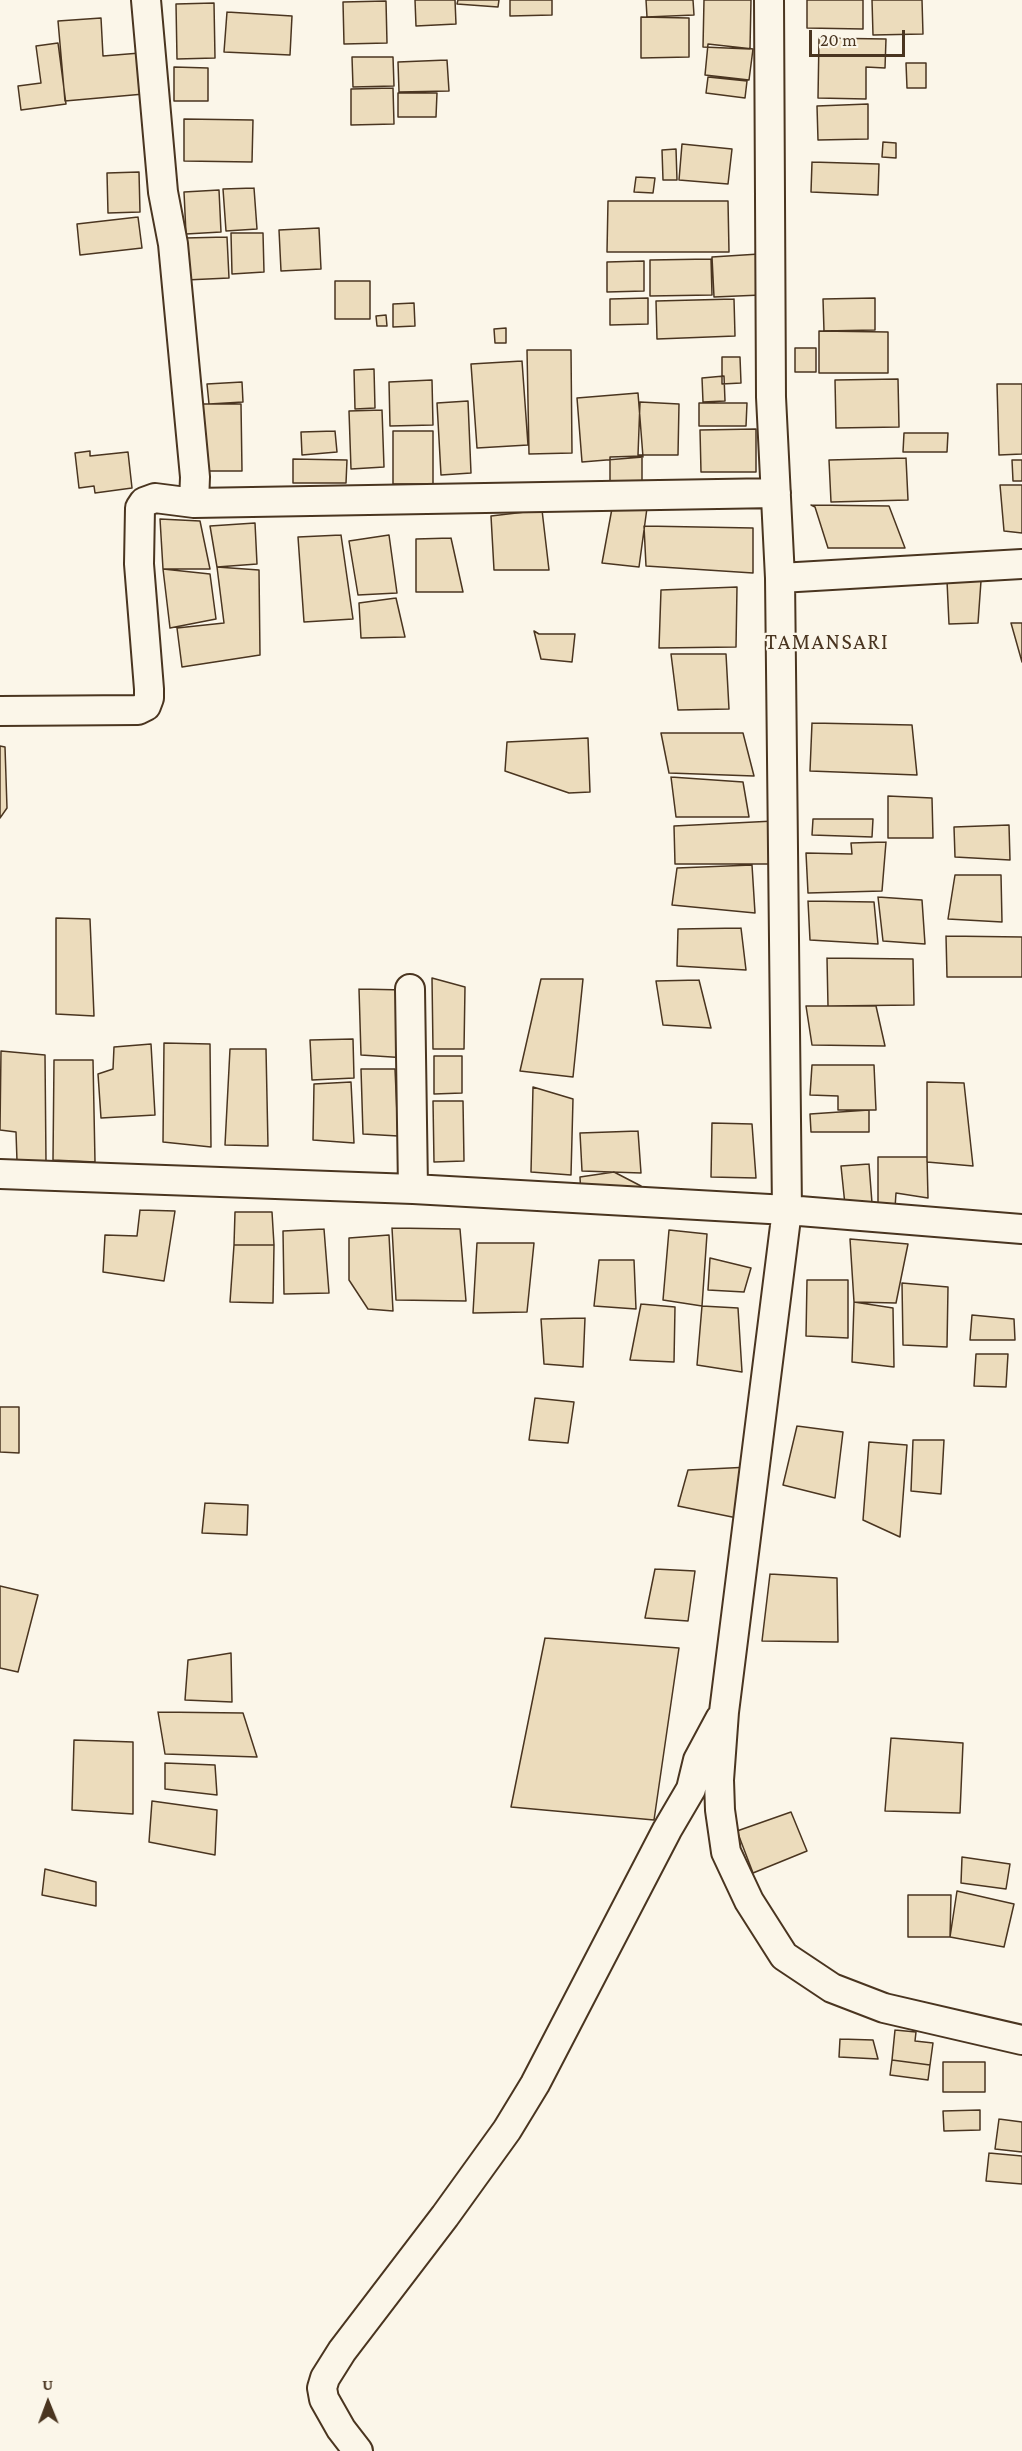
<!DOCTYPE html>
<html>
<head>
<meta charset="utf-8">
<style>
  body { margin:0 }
  #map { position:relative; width:1022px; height:2451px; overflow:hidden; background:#fbf6e9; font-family:"Crimson Pro",serif }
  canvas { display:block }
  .north { position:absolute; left:18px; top:2373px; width:60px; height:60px; -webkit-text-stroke:4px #fbf6e9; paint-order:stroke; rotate:359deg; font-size:16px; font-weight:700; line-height:24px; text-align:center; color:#4a3520 }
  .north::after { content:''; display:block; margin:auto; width:21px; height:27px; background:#4a3520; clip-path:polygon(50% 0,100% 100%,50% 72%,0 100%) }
  .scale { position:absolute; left:809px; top:30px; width:96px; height:27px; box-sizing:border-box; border:3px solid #4a3520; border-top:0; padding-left:8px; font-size:18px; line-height:21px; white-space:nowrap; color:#4a3520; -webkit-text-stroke:4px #fbf6e9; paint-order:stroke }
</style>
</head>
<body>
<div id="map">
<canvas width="1022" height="2451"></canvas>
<div class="north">U</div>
<div class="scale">20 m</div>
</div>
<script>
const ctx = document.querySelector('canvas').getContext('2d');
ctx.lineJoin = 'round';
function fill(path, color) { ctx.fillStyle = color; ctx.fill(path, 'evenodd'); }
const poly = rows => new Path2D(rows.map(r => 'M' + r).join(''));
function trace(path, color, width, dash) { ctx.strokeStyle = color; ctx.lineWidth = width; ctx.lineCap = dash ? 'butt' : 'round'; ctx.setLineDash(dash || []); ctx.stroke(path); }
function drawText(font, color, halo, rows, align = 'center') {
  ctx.font = font + ' "Crimson Pro",serif'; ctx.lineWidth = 4.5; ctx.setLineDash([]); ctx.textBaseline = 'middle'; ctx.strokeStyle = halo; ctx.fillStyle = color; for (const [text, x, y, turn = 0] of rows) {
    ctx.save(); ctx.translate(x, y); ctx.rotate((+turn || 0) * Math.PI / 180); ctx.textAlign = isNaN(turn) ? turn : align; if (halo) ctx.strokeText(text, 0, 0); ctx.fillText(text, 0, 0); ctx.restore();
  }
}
const building = poly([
  [415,0,455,0,456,24,416,26,415,0],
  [458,0,499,0,498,7,457,4,458,0],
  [510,0,552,0,552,15,510,16,510,0],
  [646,0,693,0,694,15,647,17,646,0],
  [704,0,751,0,750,49,703,47,704,0],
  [807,0,863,0,863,29,807,28,807,0],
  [872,0,922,0,923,34,873,35,872,0],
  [386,1,387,43,344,44,343,2,386,1],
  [214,3,215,58,177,59,176,4,214,3],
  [227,12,292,16,290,55,224,52,227,12],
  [641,17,689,18,689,57,641,58,641,17],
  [101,18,103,56,140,53,144,94,65,101,58,21,101,18],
  [819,38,886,39,885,68,866,67,866,99,818,98,819,38],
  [58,43,66,104,21,110,18,86,41,83,36,46,58,43],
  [708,44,753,49,749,80,705,75,708,44],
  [352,57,393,57,394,86,353,87,352,57],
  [447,60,449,91,399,92,398,62,447,60],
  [906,63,926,63,926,88,907,88,906,63],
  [174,67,208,68,208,101,174,101,174,67],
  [708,77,747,81,745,98,706,93,708,77],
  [393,88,394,124,351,125,351,89,393,88],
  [398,93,437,93,436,117,398,117,398,93],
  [868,104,868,139,818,140,817,106,868,104],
  [184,119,253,120,252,162,184,161,184,119],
  [883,142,896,143,896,158,882,157,883,142],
  [682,144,732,149,728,184,679,180,682,144],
  [676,149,677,180,663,180,662,150,676,149],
  [812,162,879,164,878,195,811,192,812,162],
  [139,172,140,212,108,213,107,173,139,172],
  [636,177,655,178,653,193,634,192,636,177],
  [254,188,257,229,226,231,223,189,254,188],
  [219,190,221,232,186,234,184,192,219,190],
  [608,201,728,201,729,252,607,252,608,201],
  [138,217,142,248,80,255,77,224,138,217],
  [319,228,321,269,281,271,279,230,319,228],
  [231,233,263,233,264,272,232,274,231,233],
  [227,237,229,278,186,280,185,238,227,237],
  [759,254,761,295,714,297,712,257,759,254],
  [711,259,712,295,650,296,650,260,711,259],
  [644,261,644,291,607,292,607,262,644,261],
  [335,281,370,281,370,319,335,319,335,281],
  [648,298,648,324,610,325,610,299,648,298],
  [875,298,875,330,824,331,823,299,875,298],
  [734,299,735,336,657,339,656,301,734,299],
  [414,303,415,326,393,327,393,304,414,303],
  [386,315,387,326,377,326,376,316,386,315],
  [506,328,506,343,495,343,494,329,506,328],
  [819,331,888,332,888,373,819,373,819,331],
  [795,348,816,348,816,372,795,372,795,348],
  [527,350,571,350,572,453,529,454,527,350],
  [722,357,740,357,741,383,722,384,722,357],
  [522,361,528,445,477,448,471,364,522,361],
  [374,369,375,408,355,409,354,370,374,369],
  [724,376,725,401,703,402,702,378,724,376],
  [898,379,899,427,836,428,835,380,898,379],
  [432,380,433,425,390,426,389,382,432,380],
  [242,382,243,402,209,404,207,384,242,382],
  [997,384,1022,384,1022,454,999,455,997,384],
  [638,393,643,457,582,462,577,398,638,393],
  [468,401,471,473,441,475,437,403,468,401],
  [640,402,679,404,678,455,638,455,640,402],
  [699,403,747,403,746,426,699,426,699,403],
  [203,404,241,404,242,471,204,471,203,404],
  [382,410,384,467,351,469,349,411,382,410],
  [756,429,756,472,701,472,700,430,756,429],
  [335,431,337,452,302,455,301,432,335,431],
  [393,431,433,431,433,484,393,484,393,431],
  [904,433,948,433,947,452,903,452,904,433],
  [90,451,90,456,128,452,132,488,95,493,94,486,79,488,75,453,90,451],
  [642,456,642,486,610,487,610,457,642,456],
  [906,458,908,500,831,502,829,460,906,458],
  [293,459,347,460,346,483,293,483,293,459],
  [1012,460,1022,460,1022,481,1013,481,1012,460],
  [1000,485,1022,485,1022,533,1004,531,1000,485],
  [613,503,647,508,639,567,602,563,613,503],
  [811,505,889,506,905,548,828,548,815,507,811,505],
  [542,510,549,570,494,570,491,516,542,510],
  [160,519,200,521,210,569,163,569,160,519],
  [255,523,257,564,217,567,210,526,255,523],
  [644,526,753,528,753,573,646,566,644,526],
  [341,535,353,619,304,622,298,537,341,535],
  [389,535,397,593,358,595,349,541,389,535],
  [451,538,463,592,416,592,416,539,451,538],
  [217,567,259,570,260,655,182,667,177,628,224,623,217,567],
  [163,569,210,574,216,619,170,628,163,569],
  [947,581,981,581,978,623,949,624,947,581],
  [737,587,736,647,659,648,661,590,737,587],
  [396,598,405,637,361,638,359,603,396,598],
  [1011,623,1022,623,1022,662,1011,623],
  [534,631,539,634,575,634,572,662,541,659,534,631],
  [671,654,726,654,729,709,678,710,671,654],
  [812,723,912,725,917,775,810,771,812,723],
  [661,733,743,733,754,776,669,773,661,733],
  [588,738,590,792,569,793,505,771,507,742,588,738],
  [0,746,5,747,7,808,0,818,0,746],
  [671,777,743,782,749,817,676,817,671,777],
  [888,796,932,798,933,838,888,838,888,796],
  [813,819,873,819,872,837,812,835,813,819],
  [774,821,775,864,675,864,674,826,774,821],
  [1009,825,1010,860,955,857,954,827,1009,825],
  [886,842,882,891,808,893,806,853,852,854,851,843,886,842],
  [752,865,755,913,672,905,677,868,752,865],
  [955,875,1001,875,1002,922,948,919,955,875],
  [878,897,922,900,925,944,883,941,878,897],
  [808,901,874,902,878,944,810,940,808,901],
  [56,918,90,919,94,1016,56,1014,56,918],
  [741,928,746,970,677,966,678,929,741,928],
  [946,936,1022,937,1022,977,947,977,946,936],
  [827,958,913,959,914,1005,828,1006,827,958],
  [432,978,465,987,464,1049,433,1049,432,978],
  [541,979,583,979,573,1077,520,1071,541,979],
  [699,980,711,1028,663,1025,656,981,699,980],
  [359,989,405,990,407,1058,361,1055,359,989],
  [806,1006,876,1006,885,1046,812,1045,806,1006],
  [353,1039,354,1078,312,1080,310,1040,353,1039],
  [164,1043,210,1044,211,1147,163,1142,164,1043],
  [151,1044,155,1115,101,1118,98,1074,113,1069,114,1047,151,1044],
  [230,1049,266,1049,268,1146,225,1145,230,1049],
  [1,1051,45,1055,46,1162,17,1161,16,1132,0,1130,1,1051],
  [434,1056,462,1056,462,1093,434,1094,434,1056],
  [54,1060,93,1060,95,1162,53,1160,54,1060],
  [812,1065,874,1065,876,1110,838,1110,838,1096,810,1095,812,1065],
  [361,1069,395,1069,398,1136,363,1134,361,1069],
  [351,1082,354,1143,313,1140,314,1084,351,1082],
  [927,1082,964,1083,973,1166,927,1162,927,1082],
  [533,1087,573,1099,571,1175,531,1172,533,1087],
  [433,1101,463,1101,464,1161,434,1162,433,1101],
  [869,1110,869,1132,811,1132,810,1114,869,1110],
  [712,1123,752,1124,756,1178,711,1177,712,1123],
  [638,1131,641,1173,582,1171,580,1133,638,1131],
  [878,1157,927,1157,928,1198,896,1193,895,1208,878,1207,878,1157],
  [869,1164,872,1203,845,1205,841,1166,869,1164],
  [614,1172,641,1186,639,1197,581,1197,580,1177,614,1172],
  [140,1210,175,1211,164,1281,103,1272,105,1235,137,1236,140,1210],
  [235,1212,272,1212,274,1245,234,1245,235,1212],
  [392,1228,460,1229,466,1301,396,1300,392,1228],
  [324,1229,329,1293,284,1294,283,1231,324,1229],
  [669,1230,707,1234,702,1306,663,1300,669,1230],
  [389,1235,393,1311,368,1309,349,1280,349,1238,389,1235],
  [850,1239,908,1244,896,1303,854,1302,850,1239],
  [477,1243,534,1243,527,1312,473,1313,477,1243],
  [234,1245,274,1245,273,1303,230,1302,234,1245],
  [710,1258,751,1268,744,1292,708,1290,710,1258],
  [599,1260,634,1260,636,1309,594,1306,599,1260],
  [807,1280,848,1280,848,1338,806,1336,807,1280],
  [902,1283,948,1287,947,1347,903,1345,902,1283],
  [854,1302,893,1308,894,1367,852,1362,854,1302],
  [641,1304,675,1307,674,1362,630,1360,641,1304],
  [702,1306,738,1308,742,1372,697,1365,702,1306],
  [972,1315,1014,1319,1015,1340,970,1340,972,1315],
  [585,1318,583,1367,544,1364,541,1319,585,1318],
  [976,1354,1008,1354,1006,1387,974,1386,976,1354],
  [535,1398,574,1402,568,1443,529,1440,535,1398],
  [0,1407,19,1407,19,1453,0,1452,0,1407],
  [797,1426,843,1432,835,1498,783,1485,797,1426],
  [913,1440,944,1440,941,1494,911,1491,913,1440],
  [869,1442,907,1445,900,1537,863,1520,869,1442],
  [750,1467,742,1519,678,1506,688,1470,750,1467],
  [205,1503,248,1505,247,1535,202,1533,205,1503],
  [655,1569,695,1571,688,1621,645,1618,655,1569],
  [770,1574,837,1578,838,1642,762,1641,770,1574],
  [0,1586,38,1595,18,1672,0,1668,0,1586],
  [545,1638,679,1648,654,1820,511,1807,545,1638],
  [231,1653,232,1702,185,1700,188,1660,231,1653],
  [158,1712,243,1713,257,1757,165,1754,158,1712],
  [891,1738,963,1743,960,1813,885,1811,891,1738],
  [74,1740,133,1742,133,1814,72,1810,74,1740],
  [165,1763,215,1765,217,1795,165,1789,165,1763],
  [152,1801,217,1810,215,1855,149,1842,152,1801],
  [791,1812,807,1851,753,1873,737,1831,791,1812],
  [962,1857,1010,1864,1006,1889,961,1883,962,1857],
  [45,1869,96,1882,96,1906,42,1895,45,1869],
  [957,1891,1014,1904,1004,1947,950,1937,957,1891],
  [908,1895,951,1895,950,1937,908,1937,908,1895],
  [895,2030,916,2032,915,2041,933,2043,930,2065,892,2060,895,2030],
  [840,2039,873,2040,878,2059,839,2057,840,2039],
  [892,2060,930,2065,928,2080,890,2075,892,2060],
  [943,2062,985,2062,985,2092,943,2092,943,2062],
  [980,2110,980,2130,944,2131,943,2111,980,2110],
  [999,2119,1022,2122,1022,2152,995,2149,999,2119],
  [989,2153,1022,2156,1022,2184,986,2181,989,2153]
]);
fill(building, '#ecdcbc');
trace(building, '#4a3520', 1.5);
const street = poly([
  [146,0,163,192,173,244,195,477,194,503,776,493],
  [769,0,771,397,780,578,787,1210,724,1712,719,1780,720,1810,726,1852,749,1901,784,1956,832,1988,884,2008,1022,2040],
  [780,578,1022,564],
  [0,711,138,710,146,706,149,698,149,689,139,564,140,508,144,502,155,498,194,503],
  [410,989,413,1189],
  [0,1174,413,1189,787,1210,1022,1229],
  [358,2451,341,2429,324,2399,322,2388,325,2378,342,2351,445,2216,507,2130,535,2084,667,1830,691,1789,698,1760,720,1719]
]);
trace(street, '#4a3520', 32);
trace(street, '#fbf6e9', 28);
ctx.letterSpacing = '1.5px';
drawText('22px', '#4a3520', '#fbf6e9', [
  ["TAMANSARI",827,642]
]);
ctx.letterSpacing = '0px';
</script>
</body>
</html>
